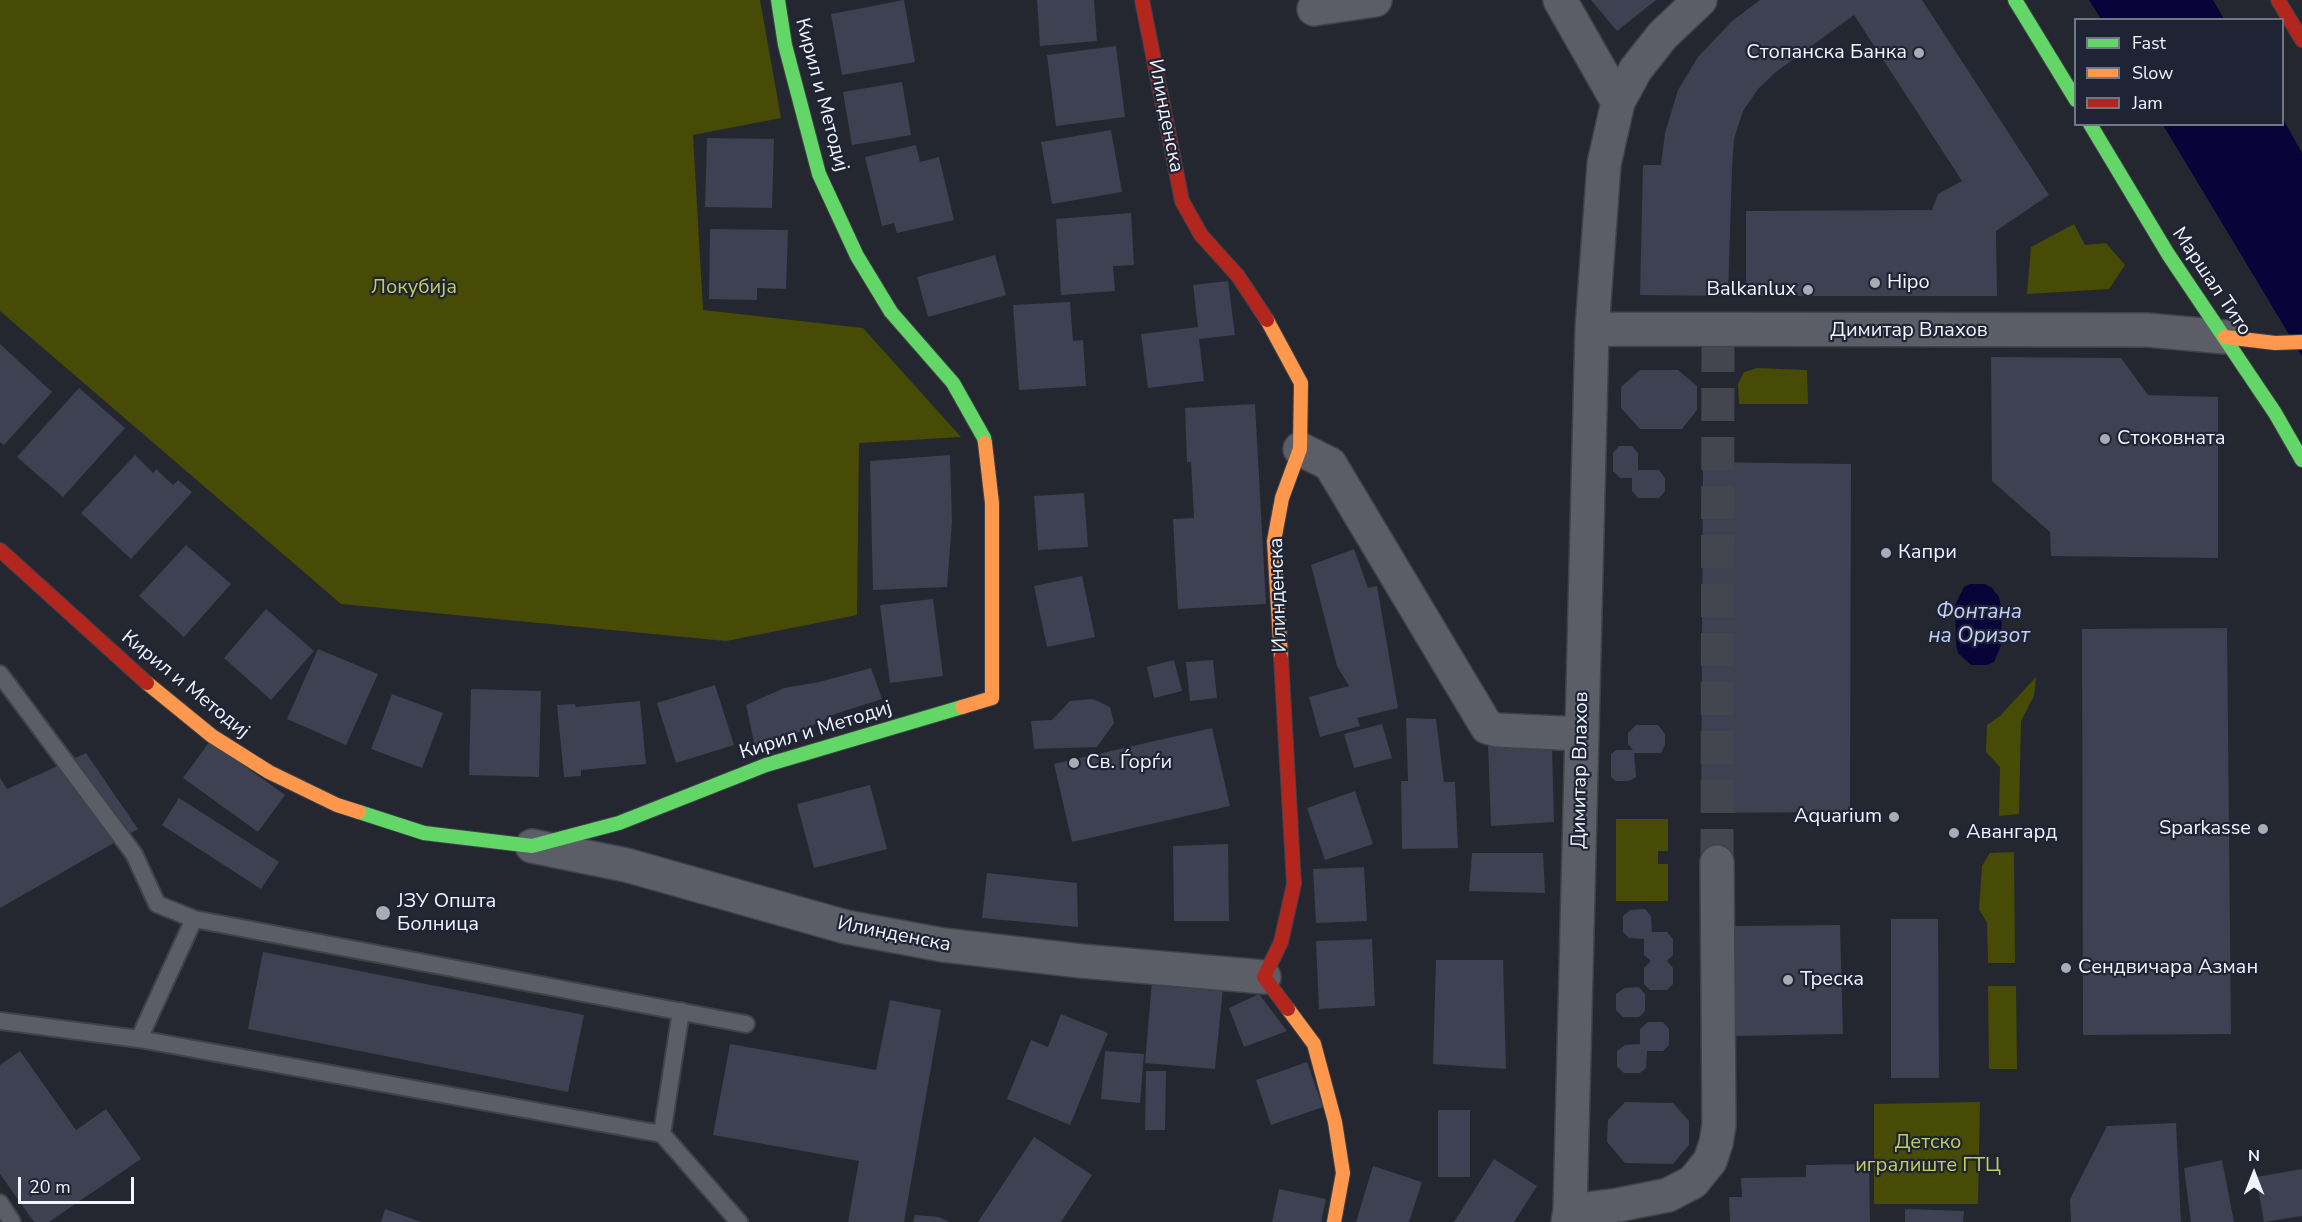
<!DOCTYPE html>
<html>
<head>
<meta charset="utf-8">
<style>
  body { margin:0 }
  #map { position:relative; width:2302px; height:1222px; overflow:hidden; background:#242730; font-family:"Nunito Sans",sans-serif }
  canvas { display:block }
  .legend { position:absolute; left:2074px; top:18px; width:210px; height:108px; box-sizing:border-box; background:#1f2435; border:2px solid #737785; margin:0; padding:8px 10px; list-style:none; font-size:18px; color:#f1f4fd }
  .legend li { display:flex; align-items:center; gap:12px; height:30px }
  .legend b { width:30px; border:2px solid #737785 }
  .north { position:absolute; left:2224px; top:1144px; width:60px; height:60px; -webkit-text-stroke:4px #1f2435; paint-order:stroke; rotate:0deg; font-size:16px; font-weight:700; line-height:24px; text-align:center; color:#f1f4fd }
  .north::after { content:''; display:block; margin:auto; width:21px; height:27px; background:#f1f4fd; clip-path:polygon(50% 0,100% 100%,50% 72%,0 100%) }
  .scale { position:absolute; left:18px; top:1177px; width:116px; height:27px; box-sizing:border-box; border:3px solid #f1f4fd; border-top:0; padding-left:8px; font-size:18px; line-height:21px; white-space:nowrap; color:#f1f4fd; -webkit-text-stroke:4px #1f2435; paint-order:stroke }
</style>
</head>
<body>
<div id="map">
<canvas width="2302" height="1222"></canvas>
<ul class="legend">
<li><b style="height:8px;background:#63d668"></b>Fast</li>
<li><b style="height:8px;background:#ff974d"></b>Slow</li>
<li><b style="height:8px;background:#b3261e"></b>Jam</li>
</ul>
<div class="north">N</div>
<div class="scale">20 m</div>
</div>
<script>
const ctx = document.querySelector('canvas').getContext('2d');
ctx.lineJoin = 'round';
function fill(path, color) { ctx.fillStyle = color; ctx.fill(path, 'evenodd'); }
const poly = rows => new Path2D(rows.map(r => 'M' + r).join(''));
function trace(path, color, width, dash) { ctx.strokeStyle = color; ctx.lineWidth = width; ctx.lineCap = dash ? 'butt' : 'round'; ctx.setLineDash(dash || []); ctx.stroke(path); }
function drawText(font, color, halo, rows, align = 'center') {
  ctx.font = font + ' "Nunito Sans",sans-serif'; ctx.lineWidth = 4.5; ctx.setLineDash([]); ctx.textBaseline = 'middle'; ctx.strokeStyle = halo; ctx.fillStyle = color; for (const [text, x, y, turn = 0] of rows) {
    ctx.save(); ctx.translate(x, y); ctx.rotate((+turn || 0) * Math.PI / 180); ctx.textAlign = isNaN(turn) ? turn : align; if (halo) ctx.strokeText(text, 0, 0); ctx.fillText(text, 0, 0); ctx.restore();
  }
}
fill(poly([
  [0,0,760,0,781,118,693,135,703,310,863,328,961,437,859,443,857,615,726,641,341,604,0,311],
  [2074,224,2085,245,2106,243,2125,265,2109,289,2027,294,2031,247],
  [1757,368,1807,370,1808,404,1739,404,1738,384,1744,372],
  [2036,677,2034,696,2021,721,2019,814,1999,816,2000,767,1986,752,1987,725,2000,716],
  [1616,819,1668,819,1668,851,1658,851,1658,864,1668,864,1668,901,1616,901],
  [2014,852,2015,963,1988,963,1987,923,1979,909,1982,866,1990,853],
  [1988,986,2016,986,2017,1069,1989,1069],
  [1980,1102,1978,1204,1874,1204,1874,1104]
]), '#474b06');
fill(poly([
  [2089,0,2213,0,2224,19,2101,19],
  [2283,119,2302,153,2302,356,2163,125,2282,124],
  [1970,584,1985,584,1992,588,1999,597,2001,606,2002,643,1994,662,1987,665,1971,665,1958,653,1956,644,1955,605,1964,587]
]), '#080439');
fill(poly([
  [904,0,915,62,842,75,831,14],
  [1037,0,1094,0,1097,41,1040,46],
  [1591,0,1656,0,1617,31],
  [1760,0,1922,0,2049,195,1996,231,1997,296,1746,296,1746,211,1932,210,1938,194,1962,181,1854,15,1776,72,1758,89,1743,111,1734,139,1732,168,1728,296,1640,295,1643,165,1661,165,1665,133,1678,90,1698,57,1732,21],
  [1116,46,1125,117,1056,126,1047,55],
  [902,82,911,135,852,145,843,92],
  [1111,130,1122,192,1052,204,1041,142],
  [707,138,774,139,772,208,705,207],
  [916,145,920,162,939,157,954,220,897,233,894,223,882,226,865,157],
  [1131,213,1134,265,1113,266,1115,291,1061,295,1056,219],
  [710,229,788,230,786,289,757,288,757,300,709,299],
  [995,255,1006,295,928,317,917,277],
  [1228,281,1235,335,1199,339,1204,381,1148,388,1141,334,1198,327,1193,285],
  [1070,302,1073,341,1083,340,1086,386,1019,390,1013,305],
  [0,344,52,392,4,445,0,442],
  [1991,357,2121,358,2148,395,2218,397,2218,558,2051,556,2050,532,1992,481],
  [1640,370,1678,370,1697,386,1697,410,1682,429,1640,429,1621,408,1621,387],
  [79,388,125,428,63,497,17,457],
  [1255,404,1266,604,1178,609,1173,519,1194,518,1191,462,1187,462,1185,408],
  [1619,446,1632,446,1638,453,1638,470,1659,470,1665,478,1665,491,1659,498,1638,498,1632,491,1632,478,1620,478,1613,471,1613,453],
  [135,455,153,473,156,469,173,485,178,480,192,492,131,559,81,513],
  [950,455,952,522,947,587,873,590,870,461],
  [1703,462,1851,464,1850,812,1701,813],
  [1084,493,1088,547,1038,550,1034,496],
  [186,545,231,584,184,637,139,596],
  [1354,549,1368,588,1377,586,1398,708,1357,718,1360,726,1320,737,1309,697,1349,686,1337,666,1311,565],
  [1082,576,1095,637,1047,647,1034,586],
  [933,599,943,676,890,683,880,605],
  [266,609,314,651,271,700,224,658],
  [2227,628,2231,1034,2083,1035,2082,629],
  [318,649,378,674,346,745,287,719],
  [1174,660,1182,691,1154,698,1147,667],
  [1213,660,1217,698,1190,701,1186,662],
  [871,668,882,699,835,714,800,732,755,747,746,705,784,688,819,682],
  [715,685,734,745,676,763,657,703],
  [471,689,541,691,539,777,469,775],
  [392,694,443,713,422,768,371,749],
  [1093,699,1110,707,1114,723,1097,747,1034,749,1031,721,1052,720,1070,701],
  [640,701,646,764,581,770,581,776,564,777,557,705,575,704,576,707],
  [1406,718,1436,719,1444,782,1455,782,1458,848,1402,849,1401,781,1408,781],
  [1382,724,1392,758,1354,768,1344,734],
  [1636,725,1658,725,1665,734,1665,745,1661,753,1634,753,1636,777,1629,781,1616,781,1611,777,1611,754,1616,750,1633,750,1628,744,1628,733],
  [1212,728,1230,806,1072,842,1054,764],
  [210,741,285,795,258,832,183,778],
  [1488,745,1552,745,1554,822,1491,826],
  [86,753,138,829,0,908,0,778,7,789],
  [870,785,887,849,814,868,797,804],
  [1355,791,1373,844,1325,860,1307,808],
  [179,798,279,862,261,889,162,825],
  [1228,844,1229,921,1174,921,1173,846],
  [1472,853,1543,853,1545,893,1469,891],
  [1364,867,1367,921,1316,923,1313,869],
  [987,873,1077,883,1078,927,982,918],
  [1645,909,1651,916,1652,932,1667,932,1673,939,1673,955,1667,961,1673,968,1673,984,1667,990,1650,990,1644,984,1644,968,1651,961,1644,955,1644,939,1629,938,1623,932,1623,916,1630,910],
  [1891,919,1938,919,1939,1078,1891,1078],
  [1840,925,1843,1034,1735,1036,1734,926],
  [1372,939,1375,1006,1319,1009,1316,941],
  [263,952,584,1015,568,1092,248,1029],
  [1436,960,1503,960,1506,1069,1433,1064],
  [1152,981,1223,987,1215,1069,1145,1063],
  [1639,987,1645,994,1645,1011,1639,1017,1623,1017,1616,1010,1616,994,1624,988],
  [1259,994,1287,1031,1244,1047,1229,1008],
  [890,1000,941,1010,904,1222,848,1222,859,1161,713,1135,730,1044,876,1070],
  [1061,1014,1108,1033,1070,1125,1007,1099,1031,1040,1048,1047],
  [1648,1022,1663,1022,1669,1029,1669,1045,1663,1051,1647,1051,1646,1068,1640,1073,1624,1073,1617,1067,1617,1051,1625,1045,1640,1044,1640,1029],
  [20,1051,76,1130,106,1109,141,1159,49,1222,34,1222,0,1174,0,1065],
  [1105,1051,1144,1054,1140,1103,1101,1099],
  [1307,1062,1323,1107,1271,1125,1256,1080],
  [1146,1071,1166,1071,1165,1130,1145,1130],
  [1625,1102,1673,1103,1689,1121,1689,1145,1673,1164,1625,1163,1607,1142,1608,1120],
  [1438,1110,1470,1110,1470,1177,1438,1177],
  [2176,1123,2181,1222,2071,1222,2070,1199,2107,1126],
  [1034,1137,1092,1175,1061,1222,978,1222],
  [1494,1159,1537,1186,1514,1222,1454,1222],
  [2222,1160,2234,1222,2191,1222,2184,1168],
  [1869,1164,1870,1222,1730,1222,1729,1197,1742,1197,1741,1178,1806,1177,1806,1165],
  [1373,1166,1422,1182,1409,1222,1356,1222],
  [2302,1169,2302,1216,2264,1222,2256,1177],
  [1279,1189,1326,1199,1321,1222,1272,1222],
  [385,1209,421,1222,381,1222],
  [1905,1209,1964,1211,1963,1222,1905,1222],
  [915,1215,939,1217,949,1222,913,1222]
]), '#3d4151');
trace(poly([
  [1717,862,1718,330]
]), '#43464f', 33, [33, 16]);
const lane = poly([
  [0,674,134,854,157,904,194,919],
  [0,1021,139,1039,662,1134,739,1222],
  [139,1039,194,919,746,1024],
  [662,1134,681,1011],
  [0,1203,12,1222]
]);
const street = poly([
  [1560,0,1618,102],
  [1314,9,1375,0],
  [1592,329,2147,330,2225,337],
  [1300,449,1330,464,1487,727,1497,730,1582,734],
  [532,846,626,865,846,927,943,945,1081,961,1264,977],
  [1570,1211,1618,1205,1668,1195,1693,1182,1710,1161,1716,1143,1719,1125,1717,862],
  [1568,1222,1570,1211,1592,329,1604,164,1618,102,1636,69,1663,35,1700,0]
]);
const fast = poly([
  [778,0,785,45,819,174,857,256,891,312,953,383,984,438,985,443],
  [2015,0,2076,100],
  [2090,124,2168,254,2275,413,2302,460],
  [359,812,424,833,532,846,619,823,766,765,962,707]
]);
const slow = poly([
  [1267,320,1301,383,1300,449,1282,498,1274,541,1281,658],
  [2225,337,2275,343,2302,342],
  [147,683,212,736,269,772,337,805,359,812],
  [962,707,992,698,992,503,985,443],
  [1288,1009,1314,1044,1335,1122,1343,1173,1334,1222]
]);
const jam = poly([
  [1142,0,1182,201,1201,235,1238,276,1267,320],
  [2278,0,2302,40],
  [0,550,147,683],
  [1281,658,1294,884,1281,942,1264,977,1288,1009]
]);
trace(lane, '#3f4249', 20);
trace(street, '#3f4249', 36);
trace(fast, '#3f4249', 16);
trace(slow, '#3f4249', 16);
trace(jam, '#3f4249', 16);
trace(lane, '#5b5e66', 16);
trace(street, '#5b5e66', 33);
trace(fast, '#63d668', 14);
trace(slow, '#ff974d', 14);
trace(jam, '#b3261e', 14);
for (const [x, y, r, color] of [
  [1919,53,6,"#a9acb5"],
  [1875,283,6,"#a9acb5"],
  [1808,290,6,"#a9acb5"],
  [2105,439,6,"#a9acb5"],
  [1886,553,6,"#a9acb5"],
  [1074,763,6,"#a9acb5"],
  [1894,817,6,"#a9acb5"],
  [2263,829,6,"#a9acb5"],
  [1954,833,6,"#a9acb5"],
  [383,913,8,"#a9acb5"],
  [2066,968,6,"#a9acb5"],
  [1788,980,6,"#a9acb5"]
]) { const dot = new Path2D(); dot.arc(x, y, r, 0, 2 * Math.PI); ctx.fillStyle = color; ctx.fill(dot); trace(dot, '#1f2435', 2); }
drawText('20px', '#f1f4fd', '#1f2435', [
  ["Стопанска Банка",1907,53,"right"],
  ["Hipo",1887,283],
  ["Balkanlux",1796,290,"right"],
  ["Стоковната",2117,439],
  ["Капри",1898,553],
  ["Св. Ѓорѓи",1086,763],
  ["Aquarium",1882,817,"right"],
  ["Sparkasse",2251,829,"right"],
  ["Авангард",1966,833],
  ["ЈЗУ Општа",397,902],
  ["Болница",397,925],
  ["Сендвичара Азман",2078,968],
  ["Треска",1800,980]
], 'left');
drawText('20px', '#f1f4fd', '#1f2435', [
  ["Кирил и Методиј",821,95,75],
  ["Илинденска",1165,116,79],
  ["Маршал Тито",2211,282,56],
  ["Димитар Влахов",1909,331],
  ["Илинденска",1279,595,-92],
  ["Кирил и Методиј",185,685,39],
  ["Кирил и Методиј",816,731,-17],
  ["Димитар Влахов",1581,770,-89],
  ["Илинденска",894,935,11]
]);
drawText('20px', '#c5ce5b', '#1f2435', [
  ["Локубија",414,288],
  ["Детско",1928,1143],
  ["игралиште ГТЦ",1928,1166]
]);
drawText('italic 21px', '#c3d0f7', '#1f2435', [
  ["Фонтана",1979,613],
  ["на Оризот",1979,637]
]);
</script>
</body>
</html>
